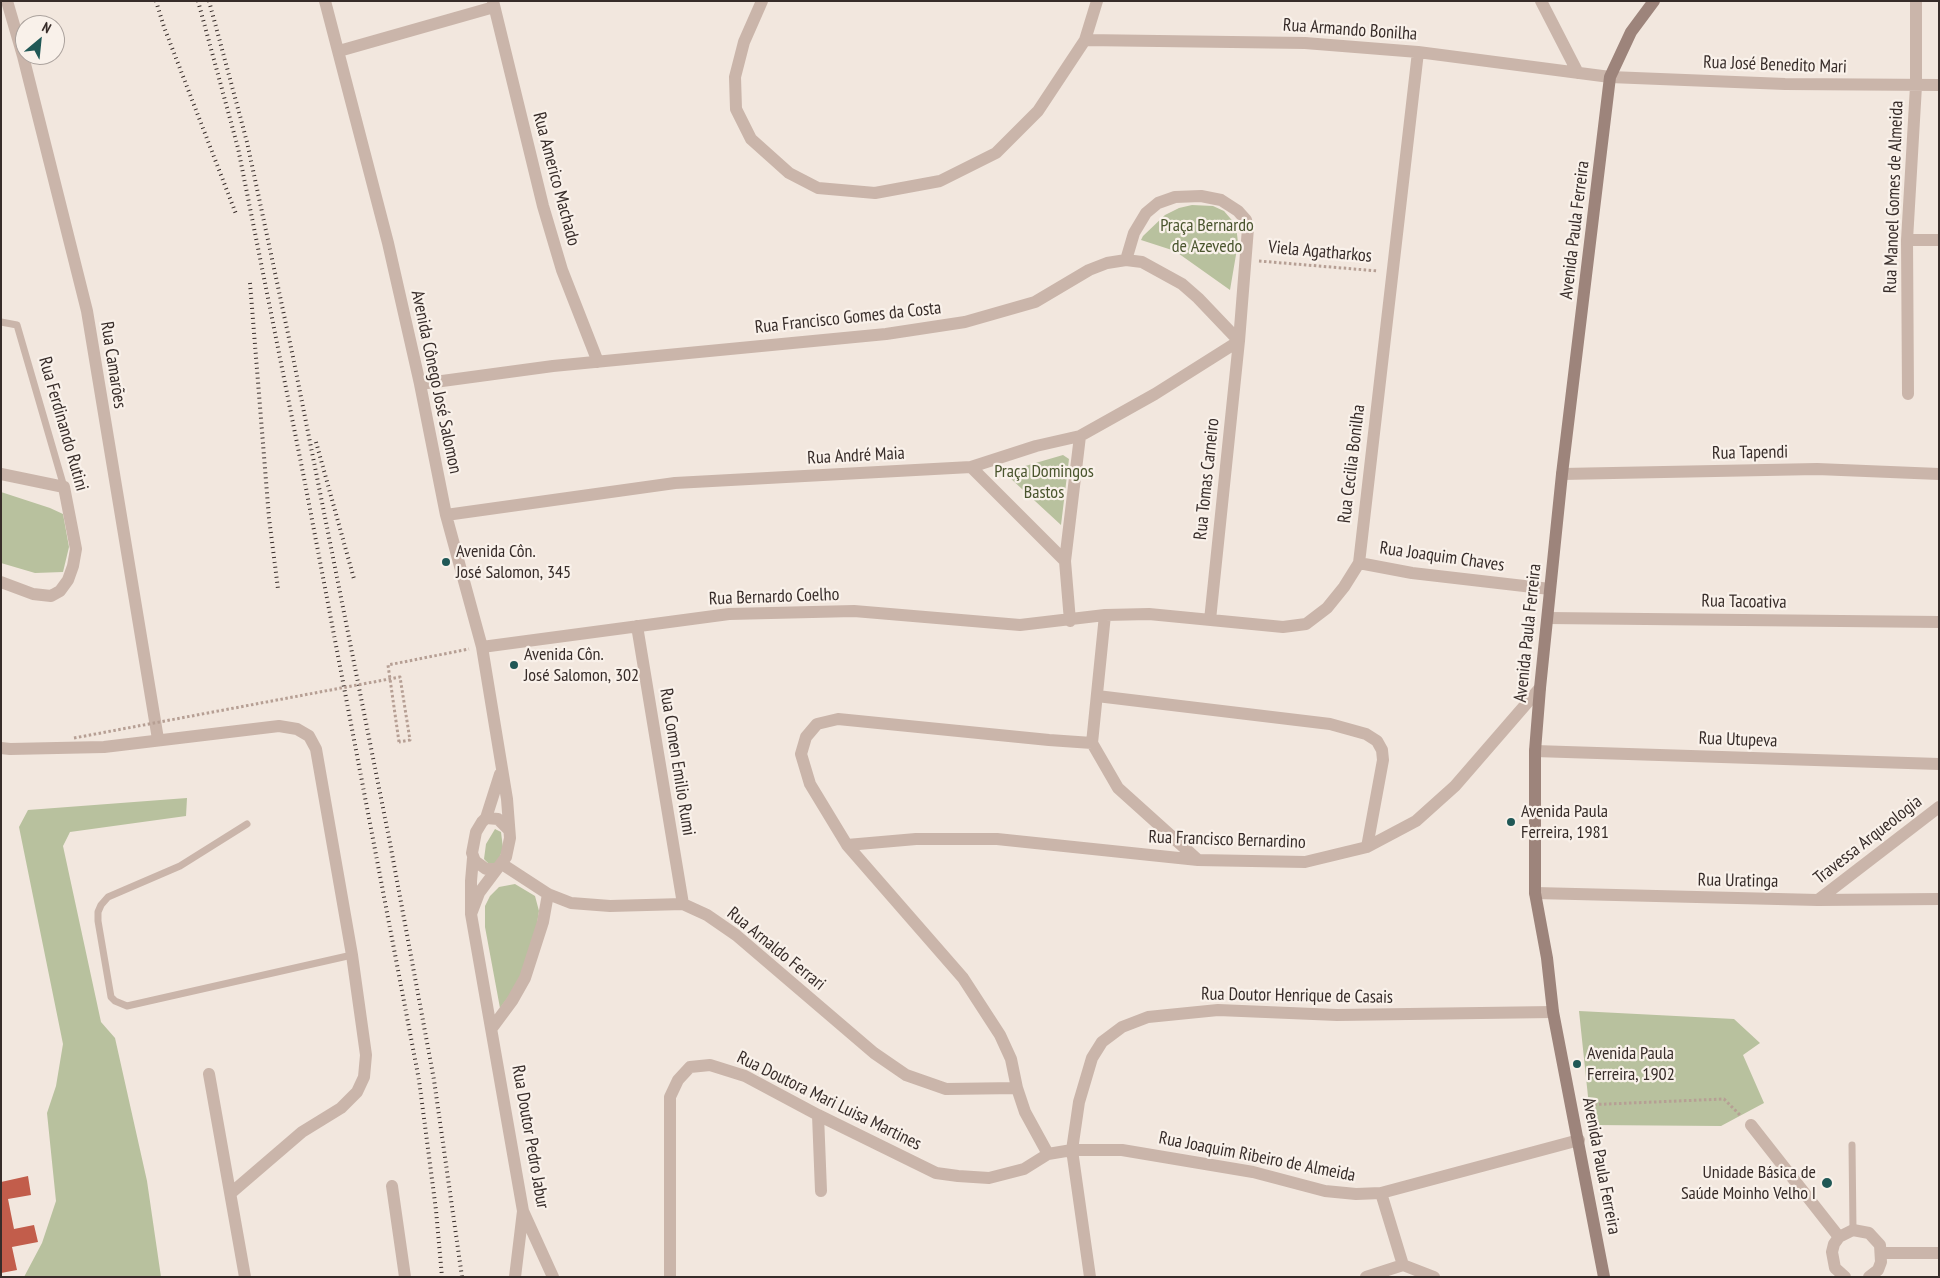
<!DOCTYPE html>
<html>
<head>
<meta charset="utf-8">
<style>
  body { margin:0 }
  #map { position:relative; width:1940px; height:1278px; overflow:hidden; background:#f2e7de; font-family:"PT Sans Narrow",sans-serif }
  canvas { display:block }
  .frame { position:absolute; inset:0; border:2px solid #372c29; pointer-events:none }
  .north { position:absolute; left:15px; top:15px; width:50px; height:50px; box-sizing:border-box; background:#f9f1ea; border:1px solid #aba29d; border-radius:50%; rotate:28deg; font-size:14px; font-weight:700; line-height:20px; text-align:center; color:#372c29 }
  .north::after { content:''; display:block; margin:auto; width:18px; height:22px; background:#205856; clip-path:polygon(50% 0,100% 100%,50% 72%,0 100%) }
</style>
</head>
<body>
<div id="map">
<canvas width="1940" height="1278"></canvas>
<div class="frame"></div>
<div class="north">N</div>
</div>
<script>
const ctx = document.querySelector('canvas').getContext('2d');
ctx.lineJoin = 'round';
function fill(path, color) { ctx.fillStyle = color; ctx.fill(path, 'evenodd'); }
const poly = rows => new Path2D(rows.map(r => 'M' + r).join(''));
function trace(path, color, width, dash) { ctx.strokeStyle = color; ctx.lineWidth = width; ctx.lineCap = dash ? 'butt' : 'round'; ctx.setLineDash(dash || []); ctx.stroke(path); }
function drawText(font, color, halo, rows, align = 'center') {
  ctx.font = font + ' "PT Sans Narrow",sans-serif'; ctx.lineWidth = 4.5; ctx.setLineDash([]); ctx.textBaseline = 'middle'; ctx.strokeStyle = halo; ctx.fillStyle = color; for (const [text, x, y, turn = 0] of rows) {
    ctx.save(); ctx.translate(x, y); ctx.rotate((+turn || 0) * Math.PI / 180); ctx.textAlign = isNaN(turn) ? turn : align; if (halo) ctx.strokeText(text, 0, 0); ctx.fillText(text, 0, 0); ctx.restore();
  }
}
fill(poly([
  [1192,205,1213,206,1224,211,1236,225,1238,243,1230,290,1175,251,1141,240,1143,236,1165,215,1179,208],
  [1063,455,1069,459,1061,525,1009,477,1011,472,1015,469],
  [1,492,50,508,63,514,69,547,63,572,35,573,1,563],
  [187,798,186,816,70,832,63,846,101,1022,115,1038,147,1181,161,1277,24,1277,42,1243,56,1201,47,1113,56,1086,63,1044,19,827,28,810],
  [495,829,501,832,503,848,497,865,490,865,484,859,486,844],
  [515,884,535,896,539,911,534,943,520,981,500,1008,485,927,485,906,490,896,499,887],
  [1579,1011,1734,1019,1760,1043,1743,1055,1764,1103,1721,1126,1591,1125]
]), '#b8c19e');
fill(poly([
  [28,1176,31,1195,8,1199,14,1229,34,1225,38,1242,12,1247,17,1270,1,1273,1,1182]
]), '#c25d4b');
trace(poly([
  [1259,261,1378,271],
  [399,742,388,665,469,649],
  [1584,1105,1724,1099,1741,1116]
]), '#b69f94', 3, [2.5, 2.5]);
trace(poly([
  [1,322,17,325,64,487],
  [247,824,180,866,108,897,101,905,98,912,98,921,111,997,115,1001,127,1006,352,955],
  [1852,1145,1853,1230]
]), '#cab5aa', 7);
trace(poly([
  [7,1,23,56,87,311,158,739],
  [325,1,388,243,420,384,446,515,482,647,507,799,510,838,506,857,479,893,471,914],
  [493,1,543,206,562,270,598,362],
  [762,1,744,42,735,77,736,109,751,139,789,173,818,188,875,193,940,181,996,153,1038,111,1085,40,1097,1],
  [1541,1,1578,73],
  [1085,40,1305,43,1418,52,1610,77,1785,84,1939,85],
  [339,51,494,7],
  [1907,240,1939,240],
  [1126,260,1134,233,1146,213,1158,203,1175,197,1201,196,1221,200,1238,211,1246,220,1248,228,1239,341,1210,620],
  [420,384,553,366,886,334,965,322,1035,302,1089,270,1107,263,1126,260,1142,262,1182,284,1198,298,1239,341],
  [1908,394,1907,240,1916,86,1916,1],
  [971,467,1065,561],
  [1,474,64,487,76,549,73,566,68,580,60,591,51,596,33,594,1,582],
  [1562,474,1817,469,1939,474],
  [446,515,675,483,971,467,1036,446,1080,436,1155,394,1239,341],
  [1359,563,1412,573,1550,589],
  [1105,615,1092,743,1118,788,1198,860],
  [1548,618,1939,622],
  [1070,621,1065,561,1080,436],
  [637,626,683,904],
  [482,647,729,614,854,611,1020,625,1105,615,1149,614,1283,627,1306,624,1327,608,1344,587,1359,563,1418,52],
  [1097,696,1330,724,1366,734,1377,741,1382,750,1383,760,1367,847],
  [1,748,10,749,104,747,279,726,297,729,309,736,316,749,352,955,366,1055,364,1077,357,1092,341,1108,302,1132,231,1193],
  [1535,751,1939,764],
  [486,818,500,774],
  [847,845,916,839,997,839,1198,860,1305,862,1367,847,1416,821,1455,786,1540,688],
  [473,858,471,881,471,914,523,1211,553,1277],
  [502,864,548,894,571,903,610,906,683,904,707,915,736,935,874,1053,906,1075,946,1089,1017,1088],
  [497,869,486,869,475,861,472,853,476,832,482,822,486,818,498,819,509,830],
  [1535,893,1818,900,1939,899],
  [1818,900,1939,807],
  [492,1028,512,1001,525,978,543,922,548,894],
  [209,1074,245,1277],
  [818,1115,821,1191],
  [1751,1125,1839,1237],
  [1048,1154,1025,1112,1017,1088,1011,1059,1000,1035,963,978,847,845,810,784,801,754,806,737,817,724,838,719,1049,740,1092,743],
  [392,1186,405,1277],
  [1381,1193,1403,1265],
  [1882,1253,1939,1253],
  [515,1277,523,1211],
  [670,1277,670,1097,678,1080,690,1067,710,1065,745,1076,818,1115,936,1173,958,1176,989,1178,1024,1169,1048,1154,1072,1150,1122,1150,1253,1172,1325,1191,1356,1194,1381,1193,1579,1140],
  [1090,1277,1072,1150,1079,1102,1092,1058,1102,1042,1122,1027,1148,1017,1218,1010,1337,1015,1553,1012],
  [1366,1277,1403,1265,1434,1277],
  [1845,1277,1835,1268,1832,1252,1834,1244,1839,1237,1853,1230,1869,1233,1880,1245,1881,1262,1878,1270,1869,1277]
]), '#cab5aa', 12);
trace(poly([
  [1604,1277,1553,1012,1547,958,1535,893,1535,751,1540,688,1562,474,1610,77,1631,32,1654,1]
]), '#9d847b', 12);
trace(poly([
  [156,1,164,27,236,214],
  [198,1,238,148,305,483,419,1080,436,1210,442,1277],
  [209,1,247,142,293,357,390,843,434,1080,462,1277],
  [250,283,269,518,278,589],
  [316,442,354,579]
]), '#372c29', 4, [1, 4]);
trace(poly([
  [74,738,400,677,410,740,399,742]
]), '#b69f94', 3, [2.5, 2.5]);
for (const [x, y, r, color] of [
  [446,562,5,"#205856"],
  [514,665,5,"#205856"],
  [1511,822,5,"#205856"],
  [1577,1064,5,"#205856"],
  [1827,1183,6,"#205856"]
]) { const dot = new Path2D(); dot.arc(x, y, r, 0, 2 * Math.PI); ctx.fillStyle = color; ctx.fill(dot); trace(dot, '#f9f1ea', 2); }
drawText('18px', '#372c29', '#f9f1ea', [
  ["Rua Armando Bonilha",1350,30,4],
  ["Rua José Benedito Mari",1775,65,2],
  ["Rua Americo Machado",556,179,75],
  ["Rua Manoel Gomes de Almeida",1894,197,-88],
  ["Avenida Paula Ferreira",1575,230,-83],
  ["Viela Agatharkos",1320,252,5],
  ["Rua Francisco Gomes da Costa",848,318,-6],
  ["Rua Camarões",113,365,81],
  ["Avenida Cônego José Salomon",436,382,78],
  ["Rua Ferdinando Rutini",63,424,74],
  ["Rua Tapendi",1750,453,-1],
  ["Rua André Maia",856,456,-3],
  ["Rua Cecilia Bonilha",1352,464,-83],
  ["Rua Tomas Carneiro",1207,479,-84],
  ["Rua Joaquim Chaves",1442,557,8],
  ["Rua Bernardo Coelho",774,597,-2],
  ["Rua Tacoativa",1744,602,1],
  ["Avenida Paula Ferreira",1528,633,-84],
  ["Rua Utupeva",1738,740,2],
  ["Rua Comen Emilio Rumi",677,762,81],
  ["Rua Francisco Bernardino",1227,840,2],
  ["Travessa Arqueologia",1868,840,-38],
  ["Rua Uratinga",1738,881,1],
  ["Rua Arnaldo Ferrari",776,949,39],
  ["Rua Doutor Henrique de Casais",1297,996,1],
  ["Rua Doutora Mari Luisa Martines",829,1101,26],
  ["Rua Doutor Pedro Jabur",530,1137,80],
  ["Rua Joaquim Ribeiro de Almeida",1257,1157,11],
  ["Avenida Paula Ferreira",1601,1166,79]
]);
drawText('18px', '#4a552e', '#f9f1ea', [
  ["Praça Bernardo",1207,226],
  ["de Azevedo",1207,247],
  ["Praça Domingos",1044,472],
  ["Bastos",1044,493]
]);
drawText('18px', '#372c29', '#f9f1ea', [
  ["Avenida Côn.",456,552],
  ["José Salomon, 345",456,573],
  ["Avenida Côn.",524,655],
  ["José Salomon, 302",524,676],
  ["Avenida Paula",1521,812],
  ["Ferreira, 1981",1521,833],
  ["Avenida Paula",1587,1054],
  ["Ferreira, 1902",1587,1075],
  ["Unidade Básica de",1816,1173,"right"],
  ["Saúde Moinho Velho I",1816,1194,"right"]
], 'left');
</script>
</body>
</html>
